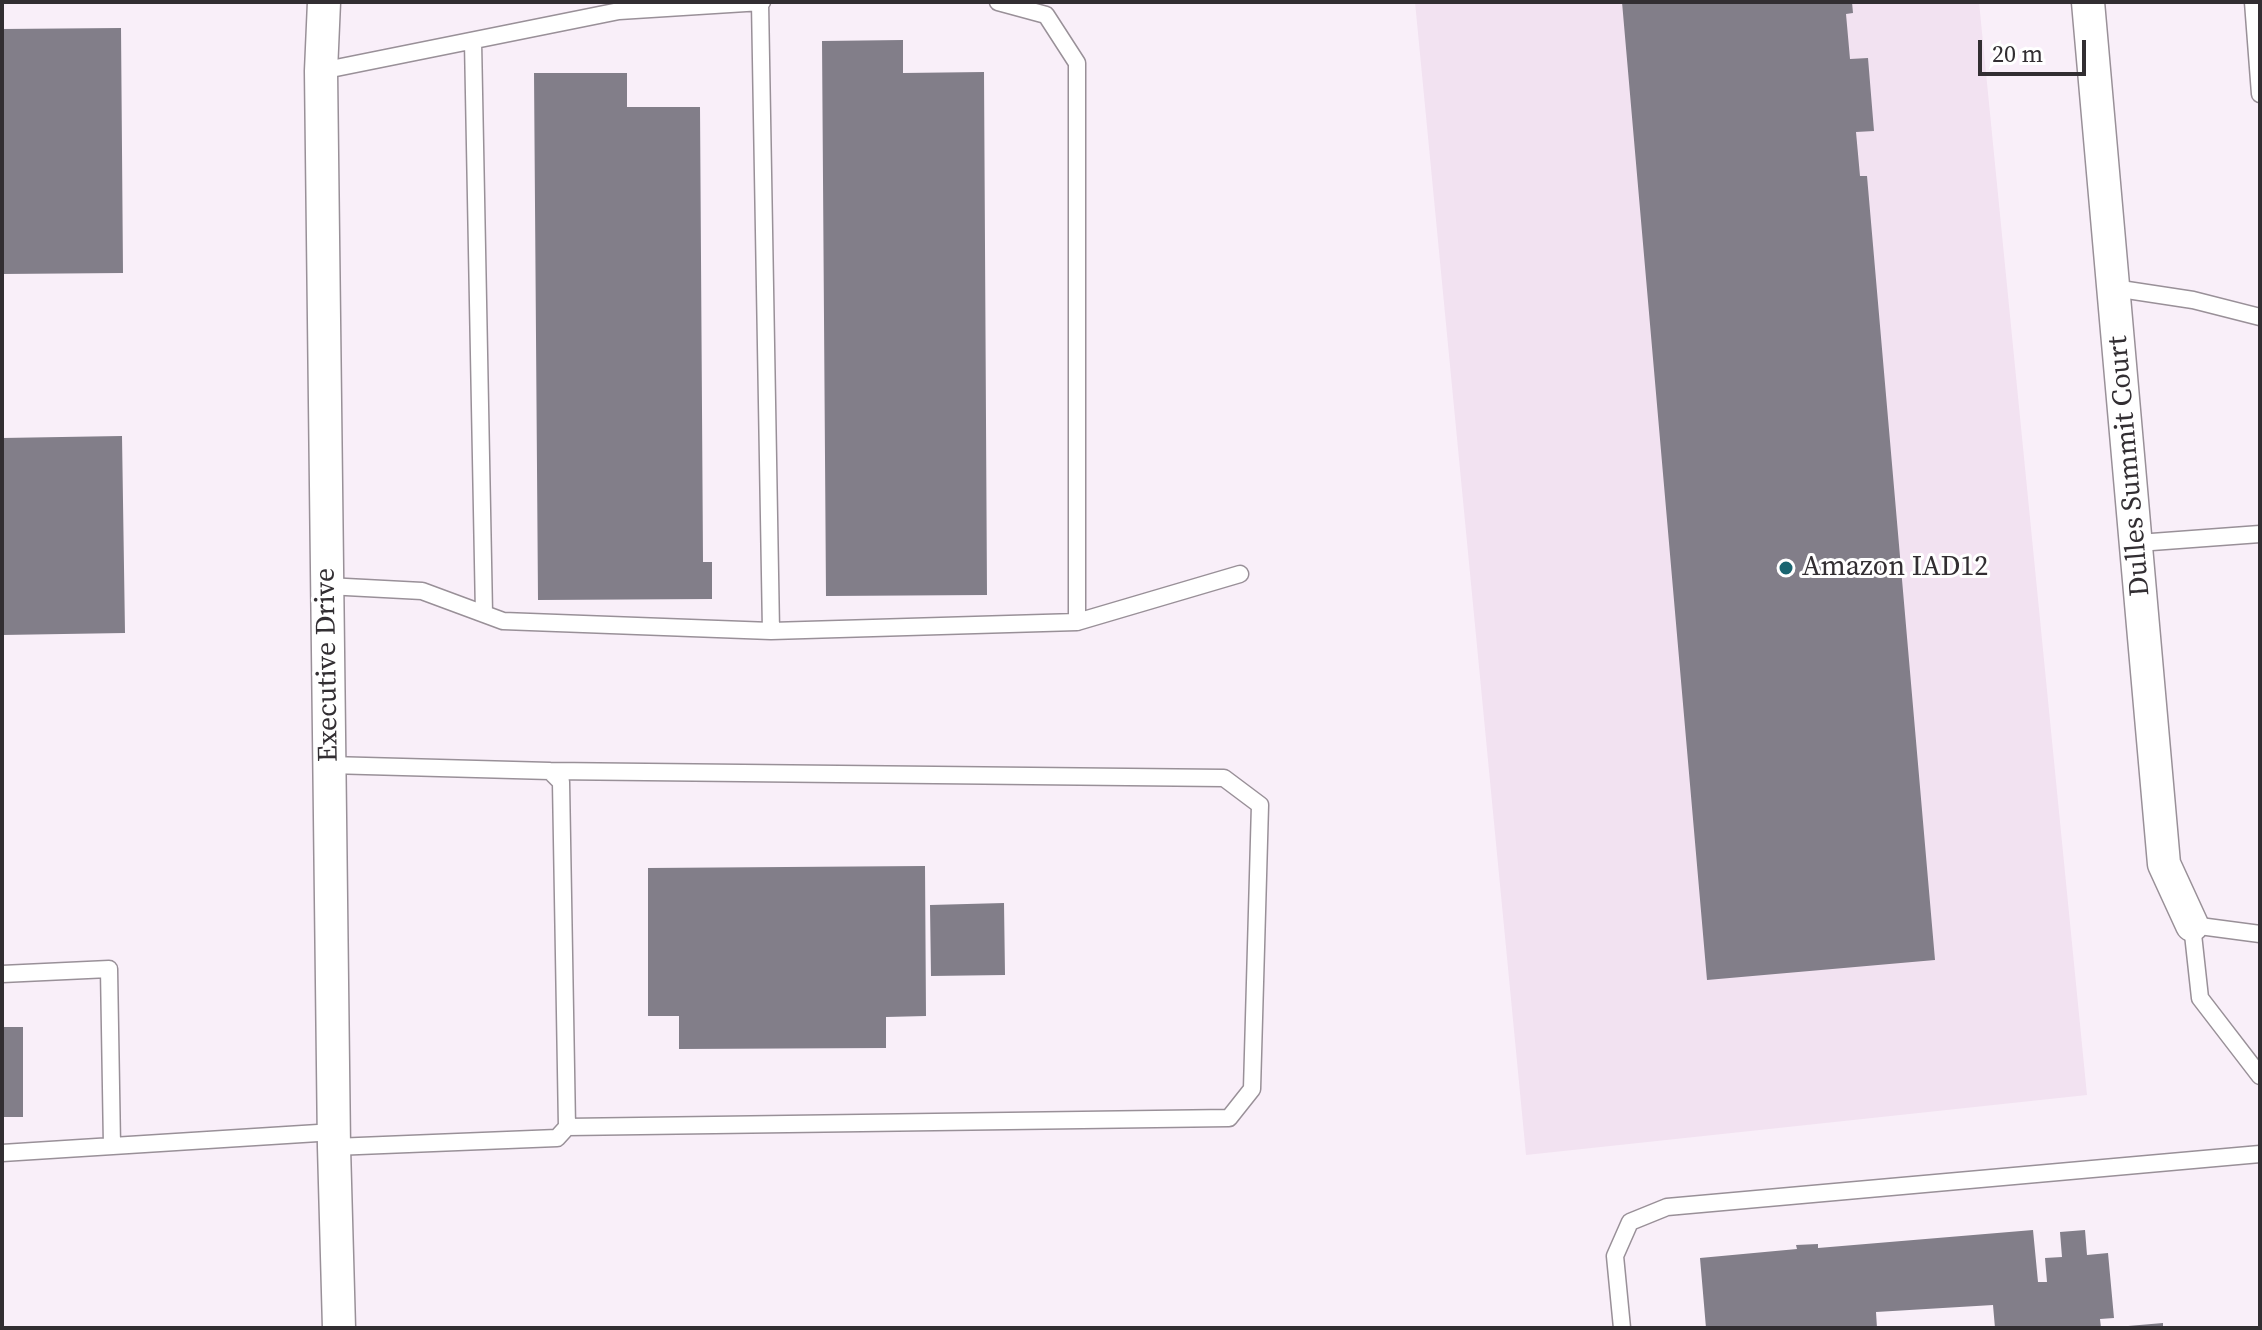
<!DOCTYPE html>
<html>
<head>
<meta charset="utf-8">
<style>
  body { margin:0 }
  #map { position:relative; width:2262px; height:1330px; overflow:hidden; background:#f9eff9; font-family:"Source Serif 4",serif }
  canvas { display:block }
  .frame { position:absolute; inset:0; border:4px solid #322e32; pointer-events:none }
  .scale { position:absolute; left:1978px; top:40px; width:108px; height:36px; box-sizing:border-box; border:4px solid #322e32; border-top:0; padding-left:10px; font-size:24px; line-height:28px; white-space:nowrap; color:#322e32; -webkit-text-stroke:6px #fff; paint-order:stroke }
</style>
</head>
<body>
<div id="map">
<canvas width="2262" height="1330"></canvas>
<div class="frame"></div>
<div class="scale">20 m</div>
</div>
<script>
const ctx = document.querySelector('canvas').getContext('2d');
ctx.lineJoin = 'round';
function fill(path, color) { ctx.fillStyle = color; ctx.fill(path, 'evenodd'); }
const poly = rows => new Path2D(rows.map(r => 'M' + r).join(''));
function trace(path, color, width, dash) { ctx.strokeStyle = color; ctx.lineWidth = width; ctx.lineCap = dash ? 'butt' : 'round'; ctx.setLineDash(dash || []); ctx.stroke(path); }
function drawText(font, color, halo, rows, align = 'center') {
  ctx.font = font + ' "Source Serif 4",serif'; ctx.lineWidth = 6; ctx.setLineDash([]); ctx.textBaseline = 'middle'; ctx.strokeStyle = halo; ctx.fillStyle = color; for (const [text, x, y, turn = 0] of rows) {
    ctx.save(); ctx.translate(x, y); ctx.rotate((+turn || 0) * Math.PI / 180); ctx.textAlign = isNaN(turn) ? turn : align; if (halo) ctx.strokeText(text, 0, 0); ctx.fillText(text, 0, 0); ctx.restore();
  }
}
fill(poly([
  [1415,2,1979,2,2087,1095,1526,1155]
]), '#f2e2f1');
fill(poly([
  [1622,2,1852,2,1853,13,1846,14,1850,59,1868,58,1874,131,1856,132,1860,176,1867,176,1935,960,1707,980],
  [121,28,123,273,2,274,2,29],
  [903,40,903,73,984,72,987,595,826,596,822,41],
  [534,73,627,73,627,107,700,107,703,562,712,562,712,599,538,600],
  [122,436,125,633,2,635,2,438],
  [925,866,926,1016,886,1017,886,1048,679,1049,679,1016,648,1016,648,868],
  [1004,903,1005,975,931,976,930,905],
  [2,1027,23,1027,23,1117,2,1117],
  [2033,1230,2038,1282,2047,1282,2045,1258,2062,1257,2060,1232,2085,1230,2087,1255,2108,1253,2114,1318,2100,1319,2101,1328,1995,1328,1993,1305,1876,1312,1877,1328,1706,1328,1700,1258,1797,1249,1796,1245,1818,1244,1818,1248],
  [2163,1323,2163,1328,2128,1328,2128,1326]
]), '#827e89');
const lane = poly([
  [760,2,771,631],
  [998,2,1046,15,1077,63,1077,622],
  [2253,2,2260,94],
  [473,41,484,614],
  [321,71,619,11,762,2],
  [2114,288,2193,300,2260,317],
  [2138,543,2260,534],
  [327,586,422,591,503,621,771,631,1077,622,1240,574],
  [329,765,550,771,561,782,567,1127,557,1138,334,1147],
  [550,771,1224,778,1260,805,1252,1089,1229,1118,567,1127],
  [2260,934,2192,925,2200,998,2260,1076],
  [2,974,109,969,112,1146],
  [2,1153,334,1132],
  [1622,1328,1615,1256,1630,1222,1667,1207,2260,1154]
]);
const street = poly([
  [324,2,321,71,334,1147,339,1328],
  [2088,2,2164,864,2192,925]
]);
trace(lane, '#999098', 19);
trace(street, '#999098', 35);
trace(lane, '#fff', 16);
trace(street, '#fff', 32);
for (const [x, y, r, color] of [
  [1786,568,8,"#196470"]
]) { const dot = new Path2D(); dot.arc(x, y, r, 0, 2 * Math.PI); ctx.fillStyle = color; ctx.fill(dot); trace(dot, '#fff', 3); }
drawText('28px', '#322e32', '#fff', [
  ["Dulles Summit Court",2130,466,-95],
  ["Executive Drive",328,665,-91]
]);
drawText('28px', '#322e32', '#fff', [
  ["Amazon IAD12",1802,568]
], 'left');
</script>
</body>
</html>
